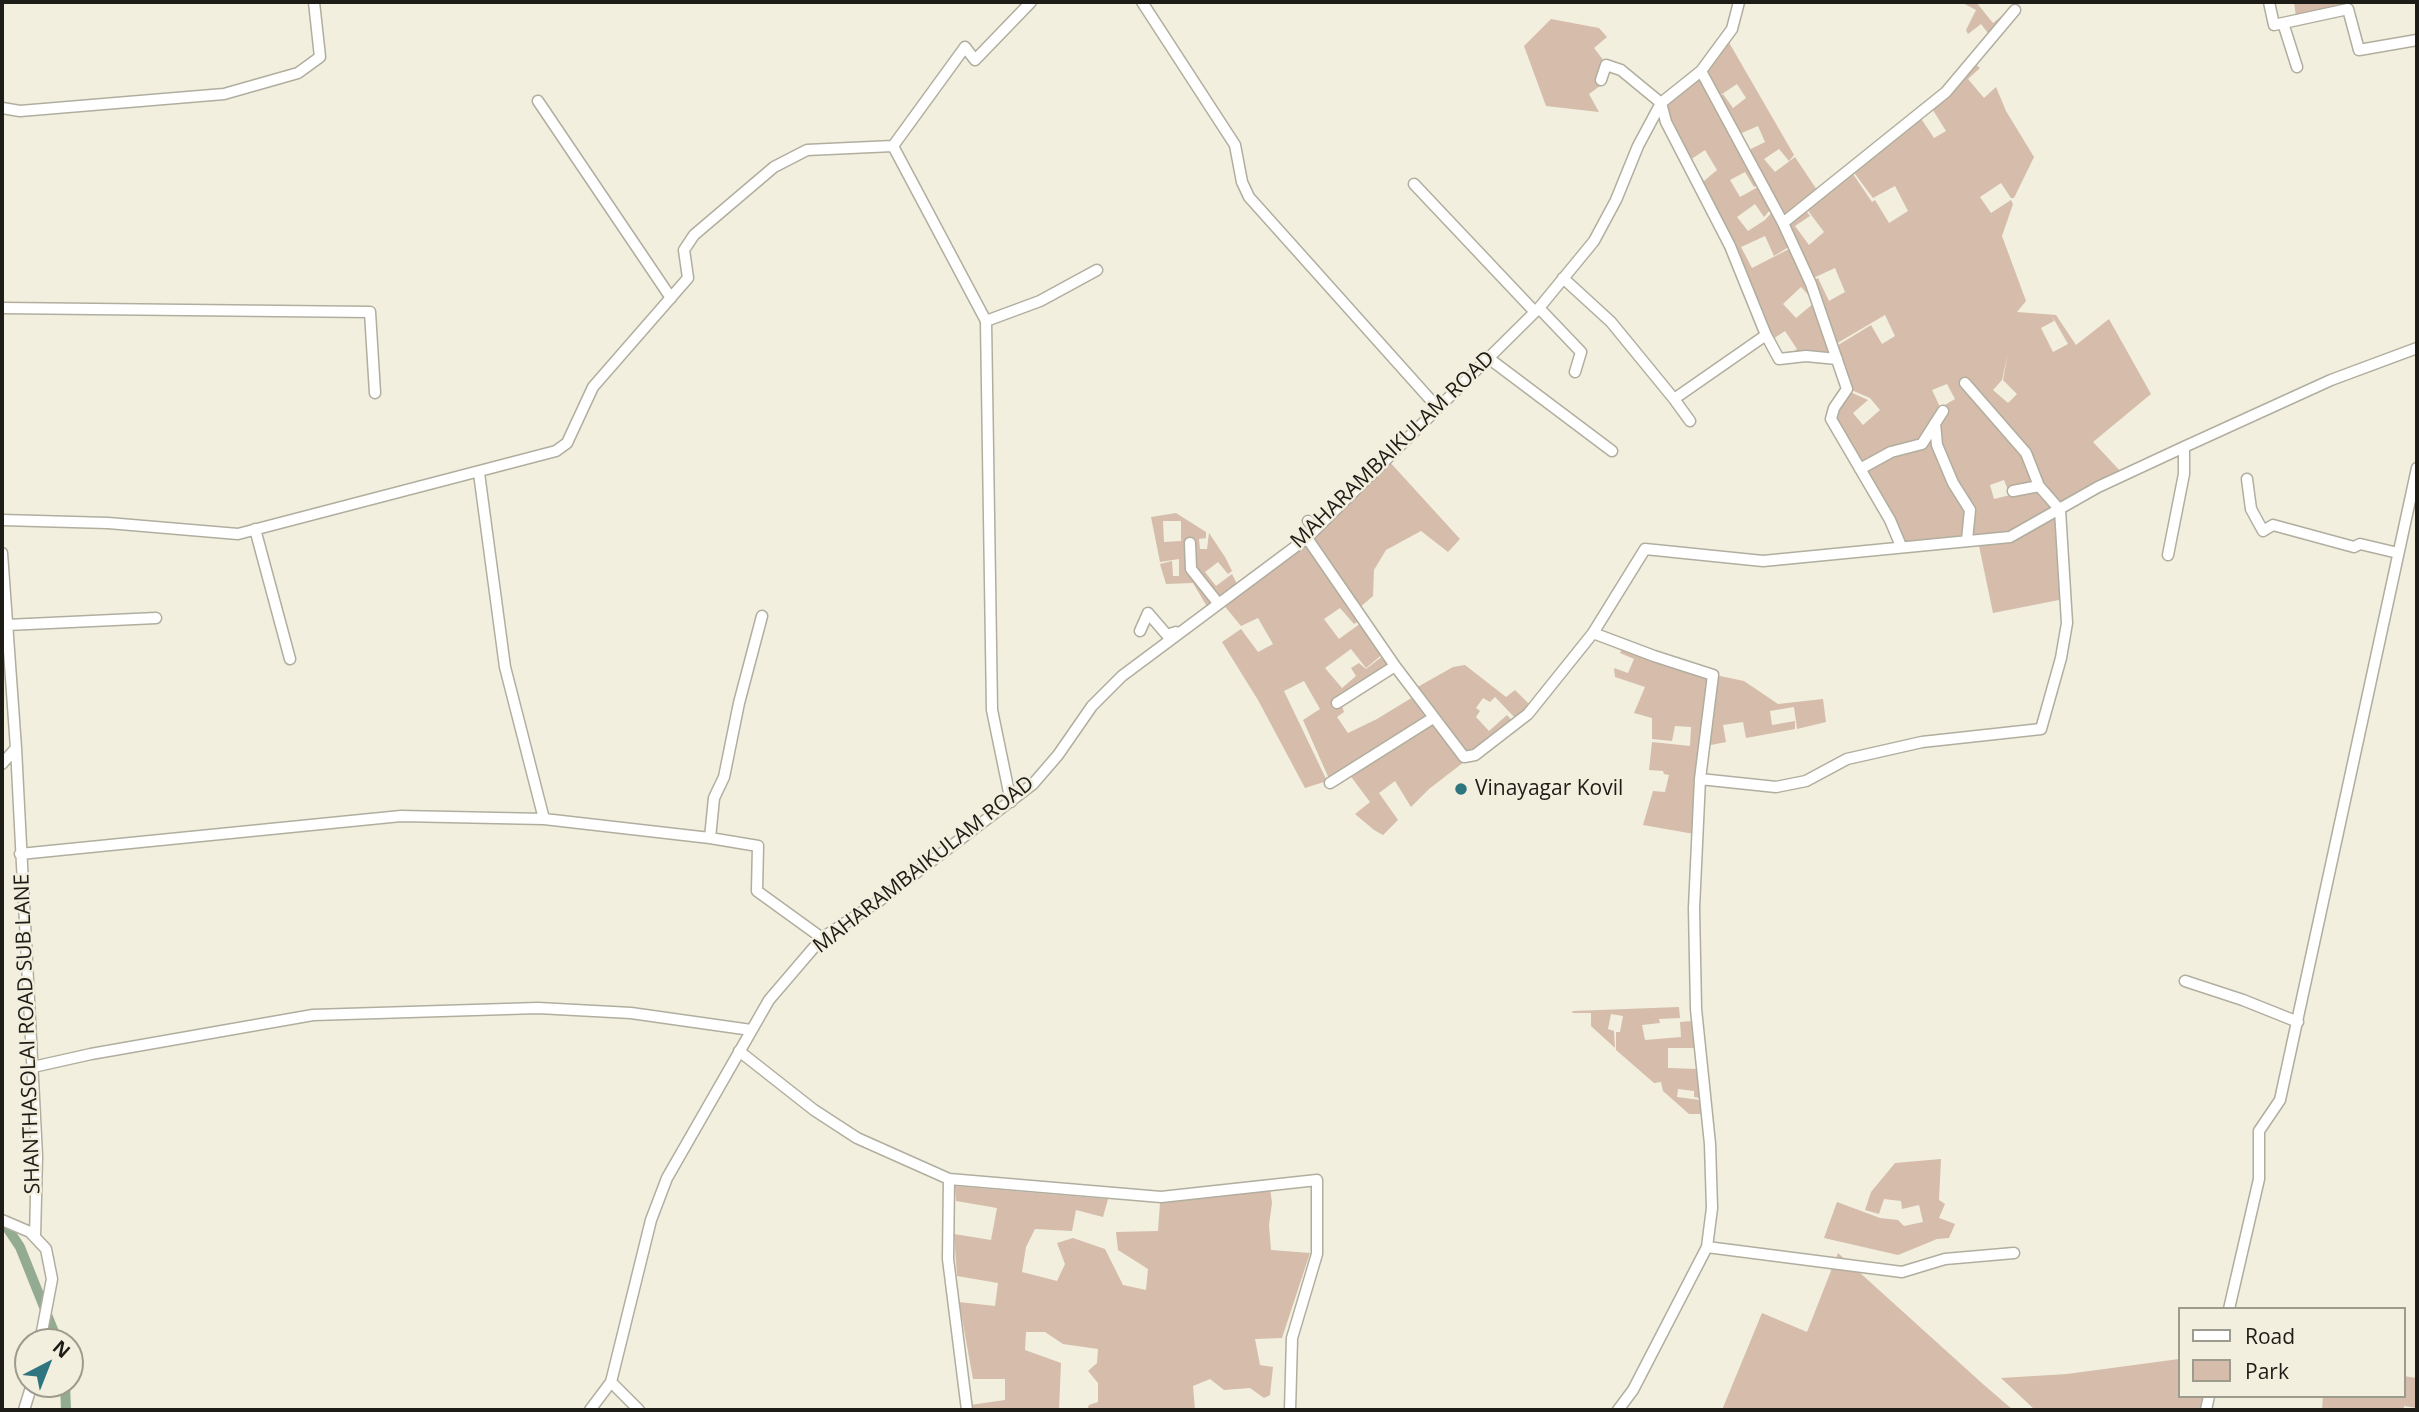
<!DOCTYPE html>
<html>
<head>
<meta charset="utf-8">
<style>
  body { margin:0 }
  #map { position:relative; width:2419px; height:1412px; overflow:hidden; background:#f2efde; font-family:"Open Sans",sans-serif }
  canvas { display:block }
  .frame { position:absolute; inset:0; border:4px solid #1d1c16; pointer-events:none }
  .legend { position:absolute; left:2178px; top:1307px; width:228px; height:91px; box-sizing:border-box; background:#f2efde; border:2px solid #9d9b8e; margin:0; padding:9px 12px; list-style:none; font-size:21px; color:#1d1c16 }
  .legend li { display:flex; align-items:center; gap:14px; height:35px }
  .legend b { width:35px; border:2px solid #9d9b8e }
  .north { position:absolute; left:14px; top:1328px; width:70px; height:70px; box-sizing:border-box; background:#f2efde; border:2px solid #9d9b8e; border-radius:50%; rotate:42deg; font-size:19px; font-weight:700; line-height:28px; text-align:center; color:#1d1c16 }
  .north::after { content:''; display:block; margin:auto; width:24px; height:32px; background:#2e7580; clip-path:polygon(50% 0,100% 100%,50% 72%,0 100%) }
</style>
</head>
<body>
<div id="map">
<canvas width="2419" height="1412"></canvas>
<div class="frame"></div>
<ul class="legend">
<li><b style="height:9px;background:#fff"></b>Road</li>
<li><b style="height:19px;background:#d5bcab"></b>Park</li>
</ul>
<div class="north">N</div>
</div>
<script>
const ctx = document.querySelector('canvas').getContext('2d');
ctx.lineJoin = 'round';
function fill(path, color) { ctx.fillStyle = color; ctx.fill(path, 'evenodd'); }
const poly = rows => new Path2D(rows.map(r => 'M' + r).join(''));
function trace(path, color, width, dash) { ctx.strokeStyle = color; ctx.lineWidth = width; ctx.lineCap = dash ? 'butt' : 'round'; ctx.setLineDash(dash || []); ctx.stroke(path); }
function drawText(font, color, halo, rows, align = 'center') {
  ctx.font = font + ' "Open Sans",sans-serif'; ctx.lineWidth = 5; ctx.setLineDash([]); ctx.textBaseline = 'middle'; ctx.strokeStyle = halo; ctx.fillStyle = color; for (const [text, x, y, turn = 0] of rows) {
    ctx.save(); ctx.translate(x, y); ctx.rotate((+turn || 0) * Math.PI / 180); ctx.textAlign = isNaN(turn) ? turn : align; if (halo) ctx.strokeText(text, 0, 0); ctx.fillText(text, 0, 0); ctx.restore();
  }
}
fill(poly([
  [1961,2,1976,2,1993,23,2009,10,1991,37,1981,24,1968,34,1966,30,1976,10],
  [2294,2,2344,2,2346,7,2296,17],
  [1551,19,1599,28,1607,37,1594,48,1604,61,1599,80,1600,86,1589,94,1599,112,1546,106,1524,46],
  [1727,39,1794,155,1789,161,1779,149,1764,159,1775,172,1795,157,1819,193,1784,221,1747,151,1765,142,1758,126,1737,135,1717,99,1723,94,1733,108,1746,98,1737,84,1716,98,1702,71],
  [1974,63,1980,68,1968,79,1984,98,1996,87,2006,111,2034,157,2014,198,2011,198,2001,183,1980,197,1991,213,2011,200,2013,204,2002,236,2026,301,2017,312,2056,315,2076,345,2109,319,2151,394,2093,442,2123,474,2060,508,2041,486,2028,452,1966,381,1963,384,2024,454,2036,485,2012,490,2009,493,2004,480,1990,485,1994,499,2039,488,2057,510,2024,530,2010,535,1969,539,1971,509,1955,482,1939,444,1938,433,1935,433,1936,445,1952,484,1968,511,1965,539,1902,544,1891,519,1863,470,1891,454,1924,445,1945,410,1943,406,1955,399,1947,384,1932,390,1941,409,1921,442,1891,451,1860,467,1833,419,1835,409,1848,391,1868,400,1853,413,1863,425,1880,410,1870,398,1849,389,1835,347,1871,325,1882,344,1895,336,1885,315,1834,345,1812,281,1818,278,1829,301,1845,292,1835,268,1811,279,1786,223,1805,209,1810,216,1795,226,1809,245,1824,232,1806,208,1851,171,1872,202,1875,200,1889,223,1908,211,1895,186,1873,198,1852,170,1920,117,1934,138,1946,131,1931,107,1947,93],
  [2052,316,2068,344,2053,352,2041,328,2054,321],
  [2008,353,2003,380,2017,394,2008,403,1993,390,2002,380],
  [1700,74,1758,185,1754,187,1745,172,1730,180,1740,197,1758,187,1771,209,1764,217,1755,204,1737,217,1748,231,1765,220,1773,211,1792,245,1774,256,1765,236,1741,247,1752,268,1793,247,1814,301,1801,287,1783,304,1796,318,1814,303,1836,357,1789,355,1797,349,1785,331,1773,339,1691,161,1704,181,1717,170,1705,150,1687,162,1662,103],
  [1388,460,1460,539,1448,552,1421,531,1386,550,1374,570,1373,596,1358,609,1309,539],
  [1176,513,1206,532,1206,538,1199,539,1200,549,1207,549,1209,533,1225,557,1232,571,1228,574,1218,562,1205,572,1216,586,1232,574,1238,586,1219,601,1190,570,1217,603,1209,610,1193,583,1166,584,1160,564,1172,561,1173,576,1179,576,1179,559,1160,562,1151,517],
  [1163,521,1181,521,1181,541,1164,542],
  [2058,513,2064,599,1993,613,1978,541,2011,538],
  [1306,541,1359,621,1354,624,1340,608,1324,619,1339,639,1361,623,1384,653,1366,668,1351,649,1325,668,1342,688,1356,676,1351,668,1359,663,1366,669,1384,655,1392,665,1333,704,1336,708,1342,706,1344,712,1337,717,1348,733,1377,719,1413,697,1429,717,1330,781,1303,720,1320,709,1304,681,1284,691,1327,781,1305,788,1258,700,1222,642,1241,629,1258,652,1273,644,1258,618,1241,626,1222,603],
  [1623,647,1709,675,1694,834,1643,825,1653,791,1665,792,1669,775,1664,774,1663,771,1649,770,1652,742,1690,746,1691,727,1675,726,1672,741,1652,739,1652,718,1634,713,1645,687,1615,677,1614,668,1628,673,1634,659,1620,653],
  [1465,665,1506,697,1515,690,1531,706,1517,720,1495,697,1490,702,1483,698,1476,708,1480,711,1476,717,1489,731,1507,715,1514,723,1475,754,1464,756,1414,689,1453,667],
  [1715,675,1744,681,1778,704,1823,699,1826,722,1797,729,1794,707,1770,711,1772,725,1795,721,1795,729,1746,738,1743,722,1723,725,1726,742,1706,746],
  [1433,721,1464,762,1429,789,1411,807,1395,781,1379,793,1398,820,1383,835,1374,830,1355,814,1370,802,1349,774],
  [1692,1005,1699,1066,1696,1067,1695,1048,1668,1048,1668,1068,1698,1069,1700,1098,1694,1097,1694,1091,1678,1089,1677,1097,1700,1100,1701,1114,1689,1114,1663,1091,1661,1082,1654,1083,1616,1050,1616,1032,1620,1032,1623,1016,1611,1014,1608,1029,1614,1031,1615,1048,1591,1026,1591,1013,1572,1013,1573,1011,1679,1007,1680,1018,1659,1019,1660,1023,1642,1025,1645,1040,1681,1037,1680,1022,1692,1021],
  [1941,1159,1939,1200,1945,1204,1939,1218,1955,1224,1949,1238,1937,1239,1898,1255,1824,1238,1837,1202,1880,1218,1898,1220,1904,1226,1923,1222,1919,1205,1902,1209,1901,1201,1884,1199,1879,1214,1865,1210,1871,1192,1895,1163],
  [955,1186,1108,1199,1103,1217,1076,1210,1072,1231,1035,1229,1026,1247,1022,1272,1057,1281,1065,1264,1057,1243,1073,1238,1105,1249,1123,1285,1146,1290,1148,1269,1118,1250,1116,1232,1158,1231,1160,1203,1235,1195,1270,1187,1272,1203,1269,1225,1271,1250,1310,1253,1282,1338,1255,1339,1260,1365,1273,1367,1270,1395,1264,1398,1250,1388,1224,1390,1210,1379,1193,1386,1195,1410,1087,1410,1089,1405,1098,1402,1098,1383,1088,1371,1097,1363,1098,1349,1063,1344,1045,1332,1026,1332,1025,1350,1061,1363,1059,1410,971,1410,970,1405,1005,1400,1005,1379,973,1379,959,1302,995,1306,998,1283,957,1276,954,1234,991,1240,997,1208,956,1201],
  [1838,1253,1984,1385,2013,1410,1722,1410,1762,1313,1807,1332],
  [2179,1359,2179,1396,2205,1396,2202,1410,2035,1410,2001,1378,2067,1374],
  [2403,1376,2417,1378,2417,1408,2404,1406,2404,1410,2322,1410,2323,1396,2403,1396]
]), '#d5bcab');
trace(poly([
  [2,1220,20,1247,58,1342],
  [65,1384,66,1410]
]), '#93ab91', 10);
const minor = poly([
  [1142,2,1235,145,1242,182,1249,197,1437,407],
  [2269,2,2274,25,2348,9,2359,50,2417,40],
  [2283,23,2297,67],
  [1701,71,1783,223,1811,284,1847,389,1834,408,1831,419,1890,520,1901,546],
  [1601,80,1606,65,1621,70,1661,103,1666,122,1730,246,1766,335],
  [538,101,671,298],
  [2,108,20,111,224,94,298,73,320,57,314,2],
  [893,146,965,47,975,60,1031,2],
  [1414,184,1535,312],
  [1783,223,1946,92,2015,10],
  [1563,278,1611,322,1674,399],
  [2,308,370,312,375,393],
  [1539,308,1581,352,1575,372],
  [986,321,1040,301,1097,270],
  [1487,357,1612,451],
  [1965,383,2026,453,2039,486],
  [1690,421,1674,399,1766,335,1779,359,1806,356,1837,359],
  [1935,423,1937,445,1953,483,1970,510,1967,540],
  [1860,469,1891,452,1922,444,1943,411],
  [479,473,505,667,544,819],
  [2247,479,2251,509,2263,531,2273,525,2354,547,2360,544,2398,553],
  [2,520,108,523,238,534,556,451,567,443,593,387,688,278,684,250,694,235,774,167,807,150,893,146,986,321,992,710,1011,802],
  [1308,521,1316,529],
  [255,529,290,659],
  [1307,538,1395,666,1464,757,1475,755,1528,714,1593,633,1645,549,1763,561,2010,537,2098,487,2184,447,2331,380,2417,348],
  [1190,543,1191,569,1218,603],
  [2,553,16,748,2,764],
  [2168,555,2184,474,2184,447],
  [7,625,156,618],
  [1140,631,1148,613,1167,635,1176,632],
  [1593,633,1654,656,1713,675,1700,779,1694,908,1696,1009,1710,1144,1712,1208,1707,1247,1633,1390,1618,1410],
  [1337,703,1395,666],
  [16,748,37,1156,35,1237],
  [1700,779,1776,787,1806,781,1847,759,1922,742,2041,729,2061,658,2067,623,2060,510,2039,486,2013,491],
  [1330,783,1433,718],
  [710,838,714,798,724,777,739,703,762,616],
  [20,854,401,816,544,819,710,838,758,846,757,891,822,938],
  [2185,981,2243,1000,2298,1022],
  [739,1051,814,1110,857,1138,949,1179,1161,1197,1317,1180,1317,1254,1292,1338,1290,1410],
  [33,1067,91,1054,313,1015,538,1008,631,1013,751,1030],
  [949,1179,948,1259,967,1410],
  [2,1220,30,1232,46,1249,52,1279,40,1342],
  [1707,1247,1902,1272,1945,1259,2014,1253],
  [2229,1309,2259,1179,2259,1131,2280,1100,2417,468],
  [611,1382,639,1410],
  [24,1410,32,1384],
  [590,1410,611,1382,651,1220,667,1178,769,1000,822,938,879,901,1033,784,1058,755,1092,706,1122,676,1307,538,1539,308,1594,241,1616,200,1638,146,1661,103,1701,71,1732,29,1739,2],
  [2206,1410,2209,1396]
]);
trace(minor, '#b1ae9f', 13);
trace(minor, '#fff', 10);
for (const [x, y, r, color] of [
  [1461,789,7,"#2e7580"]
]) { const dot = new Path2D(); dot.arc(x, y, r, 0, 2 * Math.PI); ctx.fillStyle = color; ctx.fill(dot); trace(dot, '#f2efde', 2.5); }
drawText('21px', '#1d1c16', '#f2efde', [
  ["MAHARAMBAIKULAM ROAD",1393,450,-44],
  ["MAHARAMBAIKULAM ROAD",924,865,-38],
  ["SHANTHASOLAI ROAD SUB LANE",28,1034,-92]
]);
drawText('21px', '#1d1c16', '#f2efde', [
  ["Vinayagar Kovil",1475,789]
], 'left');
</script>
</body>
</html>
